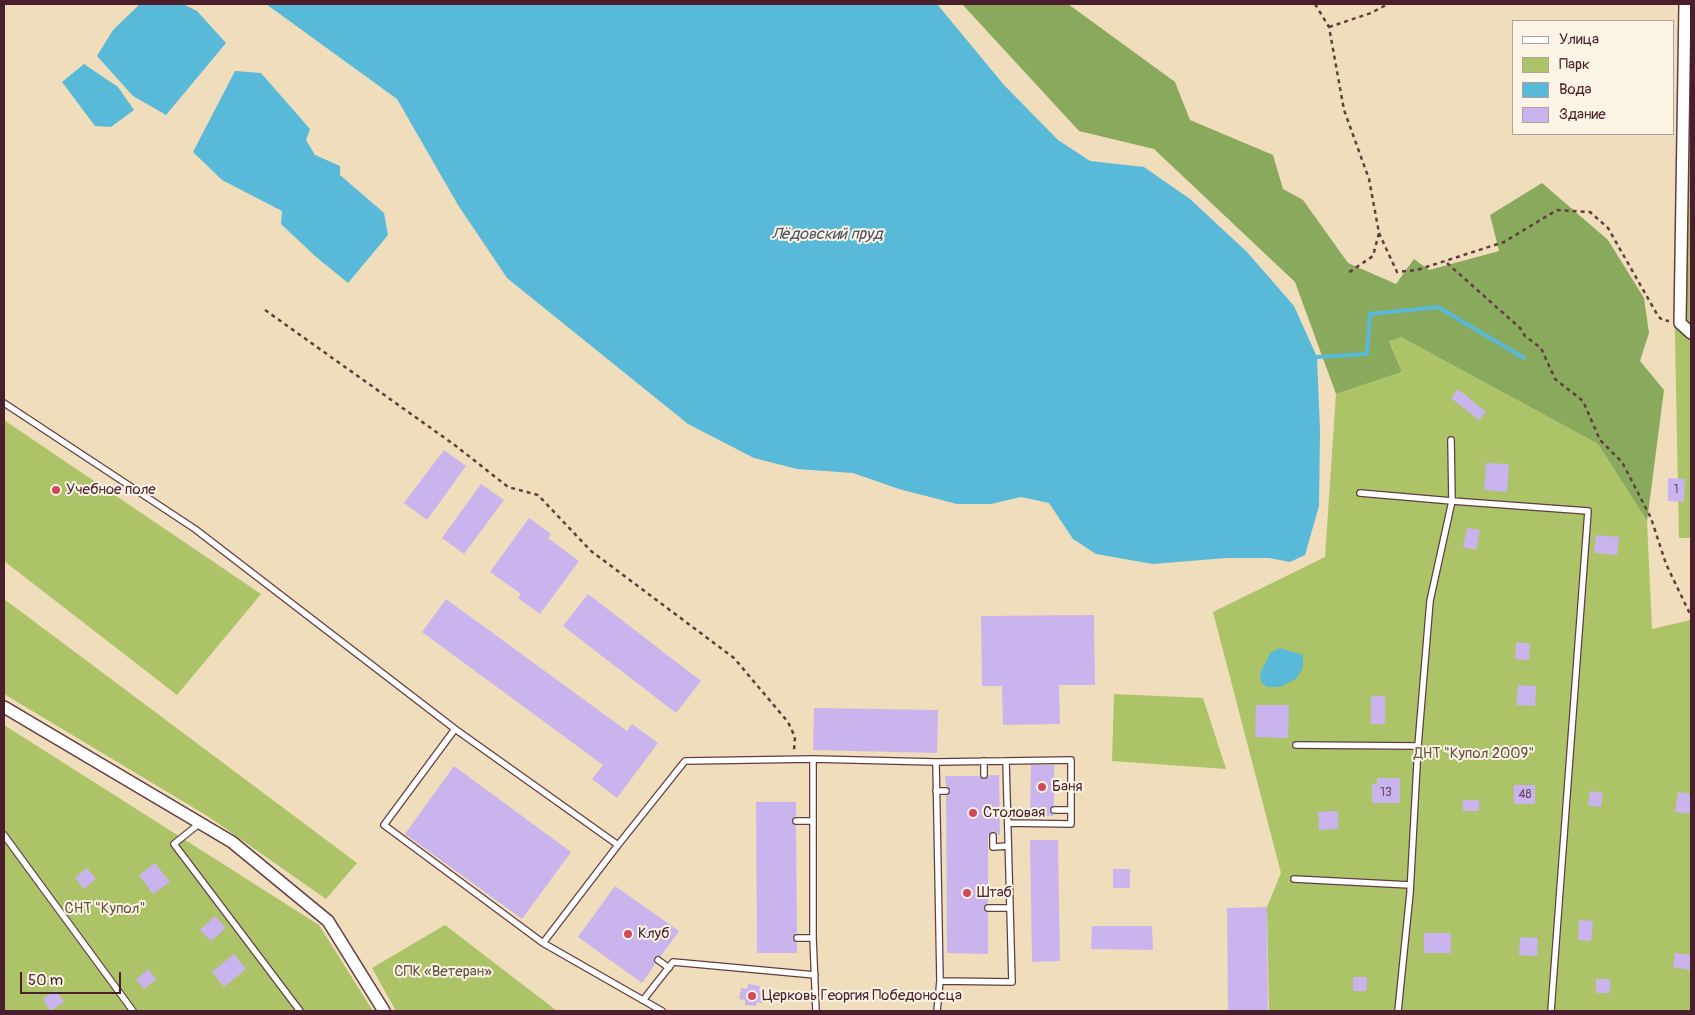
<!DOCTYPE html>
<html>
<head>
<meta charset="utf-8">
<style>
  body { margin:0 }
  #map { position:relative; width:1695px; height:1015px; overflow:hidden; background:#efddbb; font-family:Pangolin,sans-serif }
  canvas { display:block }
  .frame { position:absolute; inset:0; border:5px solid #4a1f2b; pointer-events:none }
  .legend { position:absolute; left:1512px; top:20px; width:162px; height:115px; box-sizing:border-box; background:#fcf5e5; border:1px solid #b59f9b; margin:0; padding:6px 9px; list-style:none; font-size:15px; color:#4a1f2b }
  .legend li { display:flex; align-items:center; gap:10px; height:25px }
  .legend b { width:25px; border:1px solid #b59f9b }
  .scale { position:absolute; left:20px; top:972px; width:101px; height:22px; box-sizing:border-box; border:2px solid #4a1f2b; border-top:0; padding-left:6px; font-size:15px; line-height:18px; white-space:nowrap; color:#4a1f2b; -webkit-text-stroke:4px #fcf5e5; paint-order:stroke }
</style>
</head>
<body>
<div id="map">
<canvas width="1695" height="1015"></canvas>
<div class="frame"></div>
<ul class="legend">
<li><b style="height:6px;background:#fff"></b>Улица</li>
<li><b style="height:14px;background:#acc368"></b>Парк</li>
<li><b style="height:14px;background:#59b9d8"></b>Вода</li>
<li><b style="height:14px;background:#cab4ee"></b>Здание</li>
</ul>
<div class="scale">50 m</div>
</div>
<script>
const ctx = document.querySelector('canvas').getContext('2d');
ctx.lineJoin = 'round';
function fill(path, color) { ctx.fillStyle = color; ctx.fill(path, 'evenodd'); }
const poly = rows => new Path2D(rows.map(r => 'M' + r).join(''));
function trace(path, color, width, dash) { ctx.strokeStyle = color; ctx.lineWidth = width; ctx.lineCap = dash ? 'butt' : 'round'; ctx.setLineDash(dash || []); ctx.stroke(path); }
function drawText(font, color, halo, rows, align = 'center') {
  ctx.font = font + ' Pangolin,sans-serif'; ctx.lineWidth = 4; ctx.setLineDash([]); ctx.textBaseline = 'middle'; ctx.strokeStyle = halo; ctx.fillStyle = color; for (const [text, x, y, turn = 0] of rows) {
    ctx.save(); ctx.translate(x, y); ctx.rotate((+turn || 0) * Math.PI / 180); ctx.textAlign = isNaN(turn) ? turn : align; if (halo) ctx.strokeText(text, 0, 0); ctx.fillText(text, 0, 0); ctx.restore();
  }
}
fill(poly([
  [1679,4,1691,4,1691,538,1679,538,1674,287],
  [1401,337,1598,444,1647,521,1652,629,1691,620,1691,1011,1269,1011,1267,907,1281,873,1213,612,1325,557,1336,394,1402,372,1389,340],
  [4,420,261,594,177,695,4,561],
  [4,599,357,863,326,899,209,817,4,694],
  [1114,694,1203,698,1226,769,1112,761],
  [4,725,319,925,373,1011,4,1011],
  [445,925,557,1011,396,1011,372,968]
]), '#acc368');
fill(poly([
  [962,4,1068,4,1175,82,1190,120,1273,155,1283,189,1303,200,1348,263,1396,284,1414,259,1429,270,1499,251,1490,215,1542,183,1608,240,1644,298,1649,333,1640,361,1664,390,1647,521,1598,444,1401,337,1389,341,1402,372,1336,394,1295,282,1154,149,1079,131]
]), '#89a95c');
fill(poly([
  [140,4,183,4,197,11,226,43,166,115,133,96,97,56,113,30],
  [266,4,937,4,1004,85,1058,140,1090,161,1144,167,1190,199,1247,252,1294,306,1317,357,1320,430,1319,506,1305,555,1290,562,1269,558,1226,558,1153,564,1096,554,1073,539,1049,503,1021,497,991,504,957,504,899,489,853,473,797,469,754,458,688,424,507,278,458,205,397,99],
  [84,64,118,87,134,110,111,127,95,126,62,82],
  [235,71,261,73,310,129,306,140,315,155,340,166,340,175,384,213,388,235,348,283,315,256,281,224,282,211,222,180,193,152],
  [1280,648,1303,655,1303,668,1296,679,1280,687,1267,687,1261,682,1260,673,1271,652]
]), '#59b9d8');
trace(poly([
  [1317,357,1367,354,1370,314,1438,307,1524,358]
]), '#59b9d8', 4);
fill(poly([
  [1458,389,1486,412,1479,420,1451,398],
  [444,450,466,466,427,520,404,503],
  [1486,463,1509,464,1507,492,1484,490],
  [1668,478,1685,479,1684,502,1668,501],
  [481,484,504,500,464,554,442,538],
  [529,518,551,534,548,538,579,561,540,614,518,598,521,594,490,572],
  [1467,528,1480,530,1476,550,1463,547],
  [1596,535,1619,537,1617,555,1594,553],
  [588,594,701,681,676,713,563,626],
  [446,599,627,731,632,724,658,743,617,798,592,779,603,765,422,632],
  [1094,615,1095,685,1059,685,1060,724,1003,725,1002,686,982,686,981,616],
  [1516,643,1530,643,1529,660,1515,659],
  [1518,685,1536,686,1535,706,1516,705],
  [1371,696,1385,696,1385,724,1371,724],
  [1256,705,1289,705,1288,738,1255,737],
  [814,708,938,710,937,753,813,750],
  [1031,765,1054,765,1054,805,1049,810,1054,816,1030,816],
  [454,766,571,852,522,919,405,834],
  [989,775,999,775,1000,835,993,831,988,836,988,903,983,908,988,913,988,954,947,953,946,796,951,791,946,786,945,776,979,776,984,780],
  [1377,778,1400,778,1400,803,1372,803,1372,784,1377,784],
  [1514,785,1535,785,1535,804,1514,804],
  [1590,791,1603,793,1601,807,1588,805],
  [1678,792,1691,794,1691,814,1675,812],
  [1463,800,1479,800,1479,811,1463,811],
  [756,802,796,802,796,816,791,821,796,826,797,933,792,938,797,943,797,953,757,953],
  [1338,811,1338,829,1319,830,1318,812],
  [1030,840,1058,840,1060,961,1032,962],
  [155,863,170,882,153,894,139,875],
  [87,868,96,879,84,889,75,878],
  [1113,869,1130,869,1130,888,1113,888],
  [615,886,679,931,661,956,654,958,655,964,642,983,578,937],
  [1267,907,1268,1011,1228,1011,1227,908],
  [215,916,226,928,211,941,200,930],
  [1579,920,1593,921,1591,941,1578,940],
  [1092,926,1152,926,1153,950,1091,949],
  [1424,933,1451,933,1451,953,1424,953],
  [1520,937,1538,938,1537,956,1519,955],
  [1675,953,1691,955,1690,970,1673,967],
  [234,954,246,969,224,987,212,972],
  [148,969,156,979,144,989,136,980],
  [1353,977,1367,977,1366,991,1353,991],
  [1596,979,1610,979,1610,993,1596,993],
  [748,984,760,986,759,991,764,992,763,1003,757,1002,756,1006,745,1005,745,1000,739,999,741,988,747,989],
  [56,990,64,1002,50,1011,43,999]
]), '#cab4ee');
const lane = poly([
  [4,403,195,529,455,729,618,845,685,761,813,759,936,762,940,981,937,1011],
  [1360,493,1452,501,1451,440],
  [455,729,384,825,543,943],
  [1296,745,1418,746],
  [813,759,813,938,816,1011],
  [984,761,984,775],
  [1006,761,1071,760,1071,824,1008,823],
  [936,762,1006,761,1012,982,940,981],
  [936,791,946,791],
  [1054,810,1070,810],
  [796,821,813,821],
  [200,823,174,844,300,1011],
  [4,835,133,1011],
  [993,836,993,847,1008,846],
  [618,845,543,943,662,1011],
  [1294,879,1410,885],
  [988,908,1010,908],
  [797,938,813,938],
  [658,960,669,968],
  [644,999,673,962,815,975],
  [1398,1011,1410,893,1418,746,1430,601,1452,501,1588,511,1551,1011]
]);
const street = poly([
  [1685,4,1680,323,1691,333],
  [4,707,232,842,328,921,384,1011]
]);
trace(lane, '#633c41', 8);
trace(street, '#633c41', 14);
trace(poly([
  [1315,4,1329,27,1344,110,1369,179,1379,233,1373,256,1348,273],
  [1329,27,1371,13,1388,4],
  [1379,233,1397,272,1417,270,1504,242,1557,210,1590,212,1608,228,1658,316,1662,320,1669,321],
  [1447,263,1520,328,1525,336,1541,348,1555,379,1583,401,1600,440,1622,462,1651,518,1666,564,1691,616],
  [265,310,456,446,508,487,538,495,591,551,734,658,788,722,795,737,794,750]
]), '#633c41', 2.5, [4, 4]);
trace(lane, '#fff', 5.5);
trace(street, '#fff', 11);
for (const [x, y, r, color] of [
  [56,490,5,"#d1495b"],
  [1042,787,5,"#d1495b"],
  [973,813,5,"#d1495b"],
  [967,893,5,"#d1495b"],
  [628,934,5,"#d1495b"],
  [752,996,5,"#d1495b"]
]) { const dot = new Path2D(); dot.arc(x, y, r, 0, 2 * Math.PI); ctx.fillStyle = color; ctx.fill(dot); trace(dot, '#fcf5e5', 2); }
drawText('12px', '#6a445c', null, [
  ["1",1676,490],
  ["13",1386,793],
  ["48",1525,795]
]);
drawText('15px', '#4a1f2b', '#fcf5e5', [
  ["Учебное поле",66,490],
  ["Баня",1052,787],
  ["Столовая",983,813],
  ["Штаб",977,893],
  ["Клуб",638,934],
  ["Церковь Георгия Победоносца",762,996]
], 'left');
drawText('15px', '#67503d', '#fcf5e5', [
  ["ДНТ \"Купол 2009\"",1474,754],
  ["СНТ \"Купол\"",105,909],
  ["СПК «Ветеран»",443,972]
]);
drawText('italic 16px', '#4f5568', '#fcf5e5', [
  ["Лёдовский пруд",827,235]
]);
</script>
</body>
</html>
